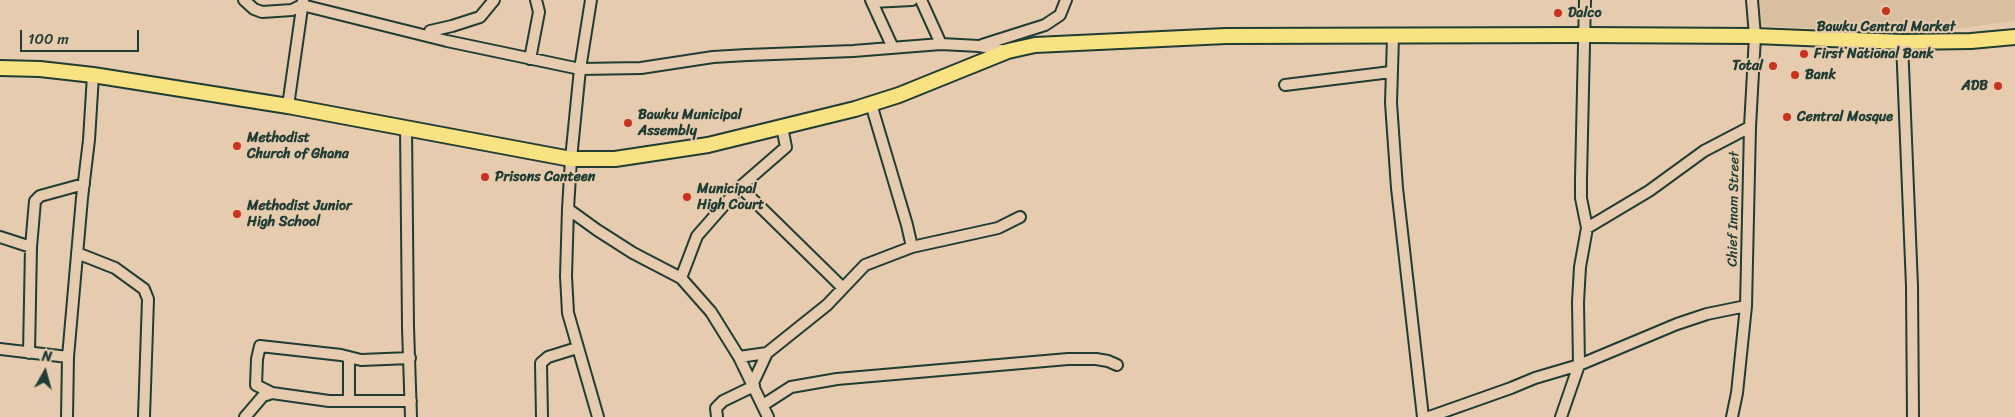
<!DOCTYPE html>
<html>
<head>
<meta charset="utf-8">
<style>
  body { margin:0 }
  #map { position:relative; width:2015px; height:417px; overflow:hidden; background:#e7cbae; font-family:Sriracha,sans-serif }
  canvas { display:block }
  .north { position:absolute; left:20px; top:347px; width:50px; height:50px; -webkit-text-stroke:4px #e7cbae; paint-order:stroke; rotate:7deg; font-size:14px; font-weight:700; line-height:20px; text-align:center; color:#1f3d34 }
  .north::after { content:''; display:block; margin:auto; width:18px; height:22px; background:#1f3d34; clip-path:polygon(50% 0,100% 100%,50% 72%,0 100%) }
  .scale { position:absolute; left:20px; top:30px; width:119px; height:22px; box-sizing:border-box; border:2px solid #1f3d34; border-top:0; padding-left:6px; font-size:15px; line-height:18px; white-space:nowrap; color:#1f3d34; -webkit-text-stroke:4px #e7cbae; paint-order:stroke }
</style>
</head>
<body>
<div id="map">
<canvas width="2015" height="417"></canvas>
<div class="north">N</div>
<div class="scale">100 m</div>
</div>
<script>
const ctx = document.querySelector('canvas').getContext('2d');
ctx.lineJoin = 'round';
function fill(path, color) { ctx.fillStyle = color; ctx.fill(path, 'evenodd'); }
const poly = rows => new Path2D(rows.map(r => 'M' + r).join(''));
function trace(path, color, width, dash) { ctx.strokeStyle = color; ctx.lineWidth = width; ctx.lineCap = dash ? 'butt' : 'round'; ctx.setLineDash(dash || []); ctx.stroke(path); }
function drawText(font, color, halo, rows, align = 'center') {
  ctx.font = font + ' Sriracha,sans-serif'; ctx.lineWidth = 4; ctx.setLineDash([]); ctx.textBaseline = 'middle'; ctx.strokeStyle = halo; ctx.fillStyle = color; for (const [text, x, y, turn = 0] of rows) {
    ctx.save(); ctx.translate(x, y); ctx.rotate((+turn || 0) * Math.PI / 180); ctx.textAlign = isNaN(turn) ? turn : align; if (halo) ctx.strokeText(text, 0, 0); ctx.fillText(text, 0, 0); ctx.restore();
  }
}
fill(poly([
  [1756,0,2015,0,2015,21,1923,33,1759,26]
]), '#d8bf9f');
const minor = poly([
  [244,0,254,9,262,12,292,10,302,5,447,41,580,69,591,0],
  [871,0,893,48],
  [921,0,941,44],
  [1585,0,1581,179,1581,198,1587,228],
  [872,2,912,0],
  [428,36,430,31,452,26,480,17,494,0],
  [1393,37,1391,103,1397,188,1423,417],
  [1902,42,1912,286,1913,417],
  [982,45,1045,25,1060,15,1066,0],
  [530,59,539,12,536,0],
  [1285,85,1391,72],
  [871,104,907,225,912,247],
  [288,106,303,1],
  [406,128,408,327,411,417],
  [740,187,843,288],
  [568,209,566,276,568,313,598,417],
  [0,237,31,247],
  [77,253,115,268,144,289,148,299,144,417],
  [681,278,697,236,740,187,786,147,782,127],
  [0,349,68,357],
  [29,353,31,247,35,201,40,196,84,184],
  [767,353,827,305,865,265,912,247,998,228,1020,217],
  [349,357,349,400],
  [739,357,767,353,753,383],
  [272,393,256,385,257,359,260,346,341,355,361,360,410,358],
  [763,405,791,387,837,379,1068,359,1096,359,1108,361,1117,365],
  [67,417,68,357,82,198,89,140,93,75],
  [245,417,263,396,272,393,329,401,411,401],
  [542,417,541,363,548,357,577,348],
  [717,417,716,408,723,401,754,386],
  [768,417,739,357,711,312,681,278,633,253,597,230,568,209,571,159,580,69,641,68,713,57,747,55,853,51,941,44,979,46,1007,51],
  [1429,417,1511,388,1535,378,1579,365,1578,302,1580,267,1587,228,1649,191,1704,151,1750,127],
  [1561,417,1579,365,1677,324,1707,314,1746,306],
  [1732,417,1737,393,1746,306,1750,127,1755,36,1752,0]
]);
const highway = poly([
  [0,68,40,69,93,75,288,106,571,159,615,159,708,145,855,109,899,95,1008,51,1035,45,1226,36,1584,35,1755,36,1902,42,1971,41,2015,37]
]);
trace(minor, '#1f3d34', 14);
trace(highway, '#1f3d34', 18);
trace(minor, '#e7cbae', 10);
trace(highway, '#f8e281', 14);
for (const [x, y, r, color] of [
  [1886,11,5,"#c8321e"],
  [1558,13,5,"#c8321e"],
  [1804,54,5,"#c8321e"],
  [1773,66,5,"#c8321e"],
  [1795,75,5,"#c8321e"],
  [1998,86,5,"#c8321e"],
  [1787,117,5,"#c8321e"],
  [628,123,5,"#c8321e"],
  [237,146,5,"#c8321e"],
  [485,177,5,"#c8321e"],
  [687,197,5,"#c8321e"],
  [237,214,5,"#c8321e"]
]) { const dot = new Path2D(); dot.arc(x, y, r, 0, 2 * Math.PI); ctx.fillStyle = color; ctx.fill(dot); trace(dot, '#e7cbae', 2); }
drawText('bold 14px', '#1f3d34', '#e7cbae', [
  ["Dalco",1568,13],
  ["Bawku Central Market",1886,27,"center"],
  ["First National Bank",1814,54],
  ["Total",1763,66,"right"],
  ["Bank",1805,75],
  ["ADB",1988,86,"right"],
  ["Bawku Municipal",638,115],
  ["Assembly",638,131],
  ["Central Mosque",1797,117],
  ["Methodist",247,138],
  ["Church of Ghana",247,154],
  ["Prisons Canteen",495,177],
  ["Municipal",697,189],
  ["High Court",697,205],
  ["Methodist Junior",247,206],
  ["High School",247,222]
], 'left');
drawText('14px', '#1f3d34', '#e7cbae', [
  ["Chief Imam Street",1734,209,-89]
]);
</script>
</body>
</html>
